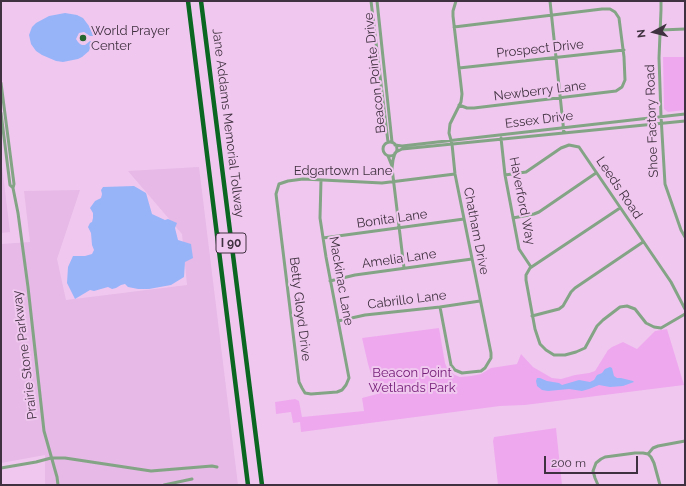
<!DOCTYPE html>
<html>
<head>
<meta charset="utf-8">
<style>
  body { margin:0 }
  #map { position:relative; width:686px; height:486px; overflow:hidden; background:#f0c8ef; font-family:Raleway,sans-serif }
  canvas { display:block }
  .frame { position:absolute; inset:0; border:2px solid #403140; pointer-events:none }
  .north { position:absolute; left:634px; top:12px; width:40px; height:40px; -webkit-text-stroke:3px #f0c8ef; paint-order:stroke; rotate:263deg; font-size:11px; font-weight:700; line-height:16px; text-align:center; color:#403140 }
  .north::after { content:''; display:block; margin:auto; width:14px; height:18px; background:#403140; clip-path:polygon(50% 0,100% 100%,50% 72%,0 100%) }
  .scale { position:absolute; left:544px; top:456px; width:94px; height:18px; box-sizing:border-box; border:2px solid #403140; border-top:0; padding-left:5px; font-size:12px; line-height:14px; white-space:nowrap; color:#403140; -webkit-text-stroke:3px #f0c8ef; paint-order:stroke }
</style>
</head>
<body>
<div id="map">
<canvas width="686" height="486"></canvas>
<div class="frame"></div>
<div class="north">N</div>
<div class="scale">200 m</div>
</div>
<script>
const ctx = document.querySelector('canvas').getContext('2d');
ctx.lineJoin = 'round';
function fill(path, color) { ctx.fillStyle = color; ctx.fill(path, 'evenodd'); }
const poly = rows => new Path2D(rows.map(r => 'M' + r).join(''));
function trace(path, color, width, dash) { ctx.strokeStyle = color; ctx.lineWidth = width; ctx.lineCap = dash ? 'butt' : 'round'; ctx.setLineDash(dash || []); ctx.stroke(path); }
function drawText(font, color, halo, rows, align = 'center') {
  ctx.font = font + ' Raleway,sans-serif'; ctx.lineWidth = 4; ctx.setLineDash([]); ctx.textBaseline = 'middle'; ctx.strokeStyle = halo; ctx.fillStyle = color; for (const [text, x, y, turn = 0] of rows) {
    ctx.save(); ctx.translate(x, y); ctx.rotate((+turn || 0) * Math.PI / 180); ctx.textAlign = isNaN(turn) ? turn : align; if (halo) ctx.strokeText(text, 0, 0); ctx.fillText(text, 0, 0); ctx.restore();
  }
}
fill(poly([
  [1,158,10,232,1,233],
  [199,167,238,485,45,485,45,455,1,463,1,244,30,242,24,191,80,190,57,259,66,300,187,285,182,234,128,171]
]), '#e6b9e6');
fill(poly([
  [663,57,685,57,685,110,668,112,664,109],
  [439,328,445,363,447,368,452,373,455,375,460,377,471,376,481,374,491,368,517,364,521,354,533,367,552,378,561,379,575,375,589,373,595,371,608,350,612,347,623,342,637,349,655,331,667,329,684,385,525,405,500,406,301,432,300,422,293,423,291,412,276,414,275,402,295,399,299,401,302,417,364,411,362,398,377,394,368,364,362,338],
  [556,428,562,485,498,485,493,441,494,437]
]), '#eea9ee');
fill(poly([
  [65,13,77,15,83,18,89,26,92,32,93,36,90,36,84,32,79,33,76,39,78,42,80,44,82,45,85,45,90,41,92,41,89,51,82,57,78,59,63,62,56,61,42,55,36,51,31,44,29,35,32,27,36,23,49,16],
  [134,186,146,193,152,214,165,220,168,219,177,223,175,228,178,240,191,244,193,258,185,262,184,277,171,285,149,289,138,289,128,287,125,284,121,285,116,288,112,289,108,287,94,291,90,290,75,299,67,283,68,267,73,256,85,256,92,254,94,250,92,245,91,233,88,227,90,223,92,222,93,218,93,213,90,208,95,201,101,198,102,194,101,190,103,187],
  [610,367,612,368,614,376,617,378,621,378,633,381,634,382,623,386,610,387,599,385,589,389,582,391,569,389,548,391,542,390,537,386,536,381,537,378,540,378,547,381,559,383,562,385,579,380,590,382,594,380,597,375,602,373,605,369]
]), '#97b4f9');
trace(poly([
  [371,1,388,142],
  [377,1,392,142],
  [550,1,564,133],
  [661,1,661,10,659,58,661,116,665,184,681,230,685,237],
  [454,27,602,9,610,9,615,12,619,18,624,57,625,80,622,87,616,91,474,108,467,108,459,105],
  [661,30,685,29],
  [459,68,624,50],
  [1,83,14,184,13,188,18,213,28,287,44,431,57,477,58,485],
  [1,113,10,185,13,188],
  [501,138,505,175,519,249,531,267],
  '383 149a7 7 0 1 1 14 0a7 7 0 1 1-14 0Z',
  [395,145,402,146,685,114],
  [396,152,402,149,685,121],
  [395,153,393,160,392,168,404,268],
  [388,156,392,166],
  [505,175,526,172,561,148,569,145,579,147,671,282,685,309],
  [321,180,320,218,326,257,349,378,346,385,342,390,337,392,311,394,305,393,302,388,299,382,276,194,279,184,288,181,303,179,382,183,455,174],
  [620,208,530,268,526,275,526,280,535,329,540,344,546,350,554,355,565,355,576,352,585,348,597,326,603,320,620,307,627,306,635,309,646,323,654,327,661,328,685,314],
  [513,218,534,214,539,212,596,173],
  [323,238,464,219],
  [330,281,355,275,472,259],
  [440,307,451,365,455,370,462,373,481,371,485,368,491,358,491,353,455,174,452,144,449,133,450,124,461,102,462,94,453,16,453,11,456,1],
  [532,316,559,309,563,306,571,292,575,288,643,242],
  [338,321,365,315,440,307,480,301],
  [648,454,653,448,658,446,685,441],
  [648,454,651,457,654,463,660,485],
  [1,468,36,462,51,458,65,458,151,471,212,466,217,467],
  [164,485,192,479],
  [598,485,595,478,593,471,596,463,601,459,605,457,635,453,643,453,648,454]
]), '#83a485', 3);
trace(poly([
  [188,1,248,485],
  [201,1,262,485]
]), '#096722', 4.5);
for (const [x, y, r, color] of [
  [83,38,4,"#266630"]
]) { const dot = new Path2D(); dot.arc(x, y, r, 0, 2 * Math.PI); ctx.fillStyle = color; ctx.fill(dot); trace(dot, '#f0c8ef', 1.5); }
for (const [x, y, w] of [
  [231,243,30]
]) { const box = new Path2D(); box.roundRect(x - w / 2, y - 10, w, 20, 3); ctx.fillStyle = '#f0c8ef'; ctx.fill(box); trace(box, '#403140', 1); }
drawText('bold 12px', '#403140', null, [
  ["I 90",231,243]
]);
drawText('13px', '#403140', '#f0c8ef', [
  ["World Prayer",91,31],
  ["Center",91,46]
], 'left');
drawText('13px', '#403140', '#f0c8ef', [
  ["Prospect Drive",540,49,-6],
  ["Beacon Pointe Drive",375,73,-96],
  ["Newberry Lane",540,91,-7],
  ["Essex Drive",539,120,-7],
  ["Shoe Factory Road",652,121,-92],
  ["Jane Addams Memorial Tollway",228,123,83],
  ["Edgartown Lane",343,171],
  ["Leeds Road",619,188,56],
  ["Haverford Way",522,201,79],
  ["Bonita Lane",392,219,-8],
  ["Chatham Drive",476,231,79],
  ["Amelia Lane",399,259,-8],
  ["Mackinac Lane",341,281,80],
  ["Cabrillo Lane",407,300,-7],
  ["Betty Gloyd Drive",300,309,83],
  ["Prairie Stone Parkway",25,355,-97]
]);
drawText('13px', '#762079', '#f0c8ef', [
  ["Beacon Point",412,373],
  ["Wetlands Park",412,388]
]);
</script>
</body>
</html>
